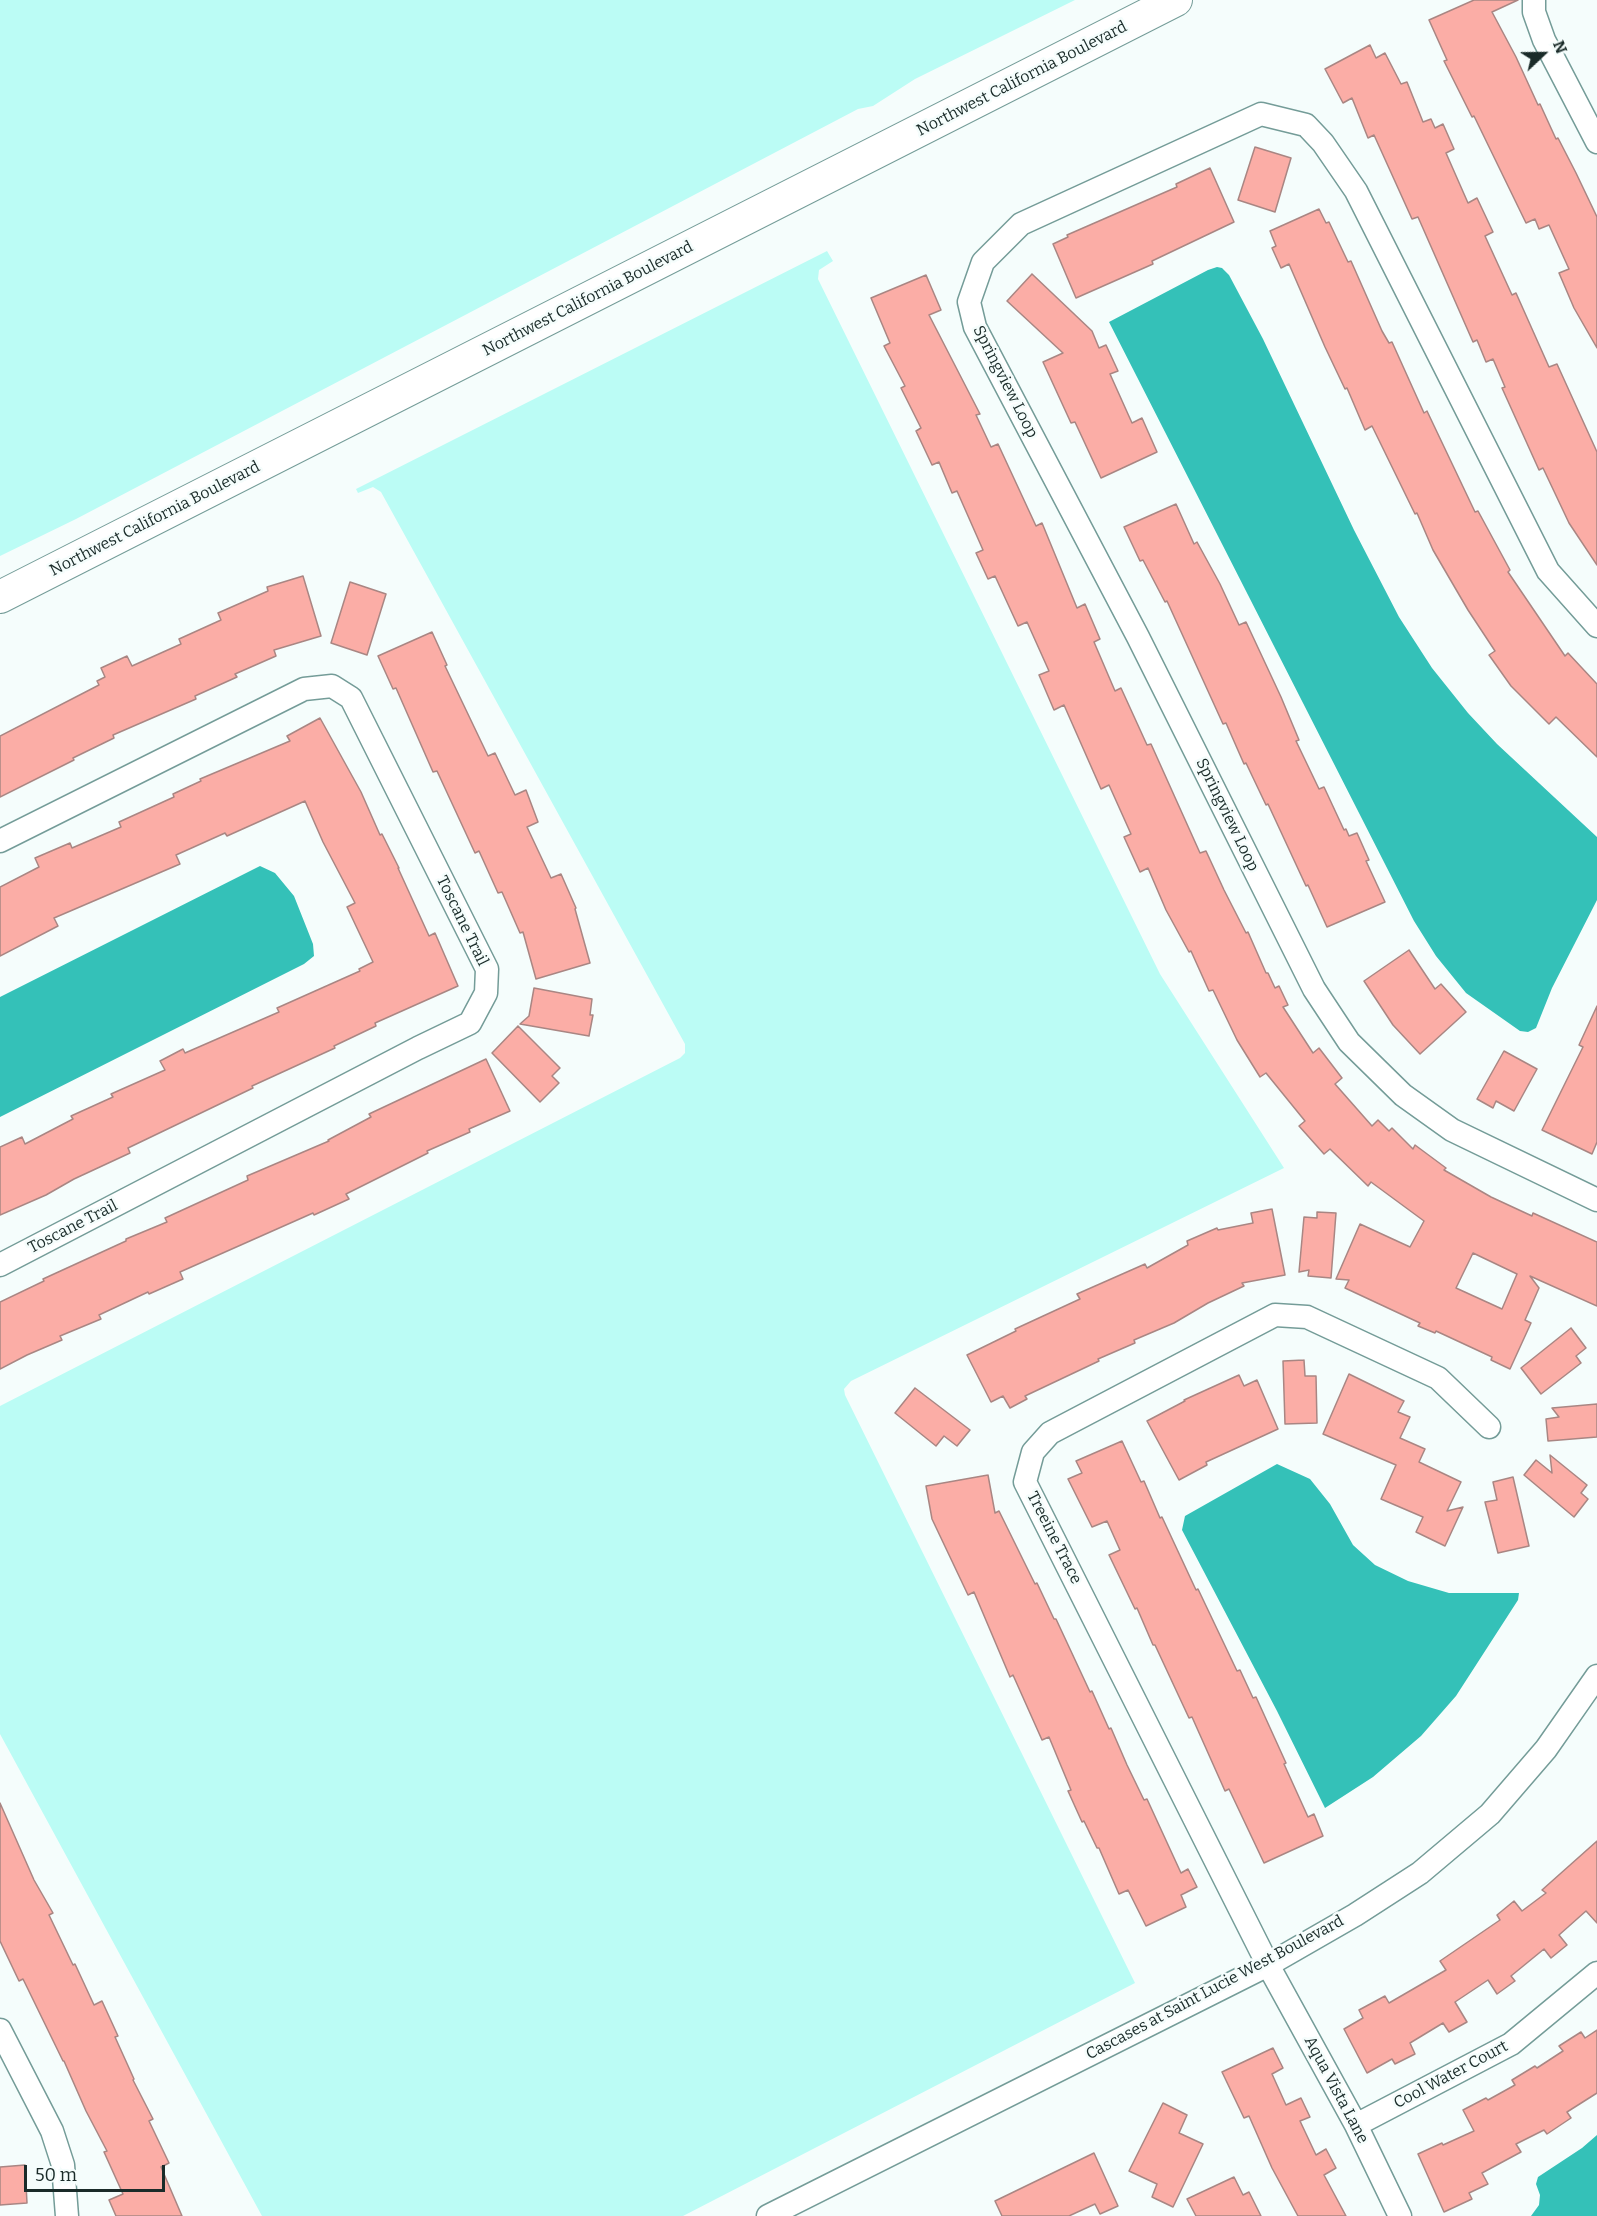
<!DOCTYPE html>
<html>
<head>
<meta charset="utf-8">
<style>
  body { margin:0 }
  #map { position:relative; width:1597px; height:2216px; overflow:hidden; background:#f5fdfc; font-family:Bitter,serif }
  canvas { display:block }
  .north { position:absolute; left:1513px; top:24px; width:60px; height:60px; -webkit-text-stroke:4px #f5fdfc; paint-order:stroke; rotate:68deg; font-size:16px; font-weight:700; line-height:24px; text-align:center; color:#1a2b29 }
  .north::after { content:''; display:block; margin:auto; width:21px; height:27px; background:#1a2b29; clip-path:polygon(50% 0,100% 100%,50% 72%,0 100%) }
  .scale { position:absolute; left:24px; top:2165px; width:141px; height:27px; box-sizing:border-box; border:3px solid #1a2b29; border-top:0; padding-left:8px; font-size:18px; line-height:21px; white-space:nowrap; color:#1a2b29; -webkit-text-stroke:4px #f5fdfc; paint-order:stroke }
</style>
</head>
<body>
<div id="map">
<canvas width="1597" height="2216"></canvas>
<div class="north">N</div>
<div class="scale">50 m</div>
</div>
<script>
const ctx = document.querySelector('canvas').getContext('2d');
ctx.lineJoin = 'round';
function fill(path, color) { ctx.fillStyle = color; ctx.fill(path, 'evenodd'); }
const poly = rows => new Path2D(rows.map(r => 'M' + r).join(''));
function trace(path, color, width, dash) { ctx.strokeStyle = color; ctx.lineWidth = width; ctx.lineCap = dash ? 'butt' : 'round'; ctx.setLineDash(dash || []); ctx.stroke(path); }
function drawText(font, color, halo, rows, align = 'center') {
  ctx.font = font + ' Bitter,serif'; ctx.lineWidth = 5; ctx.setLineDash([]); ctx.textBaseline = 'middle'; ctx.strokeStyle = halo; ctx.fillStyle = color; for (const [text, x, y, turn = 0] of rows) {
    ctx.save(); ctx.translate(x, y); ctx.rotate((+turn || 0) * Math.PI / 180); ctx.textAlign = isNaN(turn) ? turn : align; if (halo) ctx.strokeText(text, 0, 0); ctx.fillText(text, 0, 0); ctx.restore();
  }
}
fill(poly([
  [0,0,1075,0,915,79,873,106,858,109,76,519,0,556],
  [827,251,833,261,819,270,818,279,1160,974,1284,1168,851,1381,844,1389,845,1395,1135,1983,683,2216,262,2216,0,1734,0,1406,680,1058,685,1053,685,1044,381,492,373,487,358,493,356,489]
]), '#bbfcf5');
fill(poly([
  [1217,267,1222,268,1229,275,1263,339,1354,530,1399,617,1432,668,1468,713,1497,744,1597,837,1597,900,1552,988,1536,1028,1528,1032,1520,1031,1466,993,1436,956,1414,921,1109,322,1208,270],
  [260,866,275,873,294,896,313,944,314,956,304,964,0,1117,0,997],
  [1277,1464,1310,1479,1330,1504,1353,1545,1375,1565,1408,1581,1449,1593,1519,1593,1518,1600,1456,1696,1421,1736,1373,1777,1325,1808,1277,1711,1182,1530,1185,1516],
  [1597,2135,1597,2216,1531,2216,1539,2205,1540,2195,1536,2184,1538,2177,1582,2148]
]), '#34c1b8');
const building = poly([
  [1474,0,1518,0,1492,12,1516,57,1538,105,1540,104,1556,139,1558,138,1576,173,1597,217,1597,348,1574,308,1559,273,1569,269,1549,225,1539,229,1535,219,1526,223,1474,116,1472,117,1444,61,1447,60,1429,20,1474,0],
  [1370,45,1376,58,1385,53,1401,84,1407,82,1423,122,1431,119,1435,128,1443,124,1454,149,1446,153,1468,203,1477,198,1493,232,1485,236,1512,295,1516,293,1549,367,1557,364,1597,452,1597,565,1569,523,1543,468,1539,470,1502,388,1505,387,1493,359,1486,362,1477,340,1473,342,1418,217,1412,219,1374,135,1368,138,1352,98,1343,103,1325,69,1370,45],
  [1255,147,1291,158,1275,212,1238,200,1255,147],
  [1210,168,1234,222,1152,261,1153,264,1076,298,1053,244,1068,237,1067,235,1177,187,1176,184,1210,168],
  [1319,209,1326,223,1329,222,1348,262,1351,261,1382,331,1389,343,1392,342,1424,413,1427,411,1475,512,1478,511,1510,570,1508,572,1565,656,1568,653,1597,684,1597,757,1556,717,1549,724,1511,686,1489,655,1495,651,1468,610,1433,550,1417,513,1415,514,1372,426,1365,430,1347,388,1345,389,1325,347,1289,264,1281,268,1272,248,1276,246,1270,231,1319,209],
  [1032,274,1092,331,1099,348,1106,345,1118,371,1110,374,1132,423,1142,418,1157,452,1101,478,1075,422,1071,423,1043,362,1063,353,1007,301,1032,274],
  [926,275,941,310,929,315,980,414,976,415,991,447,998,444,1036,526,1042,523,1077,608,1085,604,1100,639,1094,642,1115,691,1121,688,1147,745,1151,744,1200,853,1206,851,1224,890,1246,933,1248,932,1266,973,1268,973,1275,988,1279,986,1288,1005,1283,1007,1313,1053,1319,1048,1342,1078,1335,1084,1372,1126,1378,1120,1389,1131,1392,1128,1413,1149,1415,1145,1446,1168,1444,1170,1491,1197,1532,1216,1533,1213,1597,1242,1597,1306,1530,1276,1539,1288,1525,1320,1531,1323,1510,1369,1491,1360,1492,1357,1436,1331,1435,1333,1418,1326,1420,1323,1345,1288,1349,1280,1336,1279,1360,1224,1410,1247,1424,1221,1371,1182,1368,1186,1330,1149,1324,1154,1299,1126,1305,1121,1266,1073,1260,1077,1237,1040,1213,990,1209,991,1191,951,1189,952,1166,910,1148,868,1140,872,1124,837,1131,834,1109,785,1101,789,1064,705,1054,710,1039,675,1049,671,1027,622,1018,626,995,576,988,579,976,553,983,550,957,491,952,493,939,462,932,465,916,431,921,428,901,388,905,386,884,346,890,343,871,298,926,275],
  [1473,1253,1517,1274,1502,1309,1456,1288,1473,1253],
  [1176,504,1194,544,1197,542,1220,584,1239,625,1246,622,1281,697,1299,740,1296,741,1319,789,1324,787,1344,830,1346,829,1349,836,1357,833,1369,860,1366,861,1385,902,1327,927,1308,885,1306,886,1268,804,1266,805,1246,763,1244,764,1226,723,1223,724,1167,601,1165,602,1143,560,1140,561,1124,527,1176,504],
  [303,576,321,636,274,650,276,656,235,674,237,677,195,696,196,699,113,735,114,738,73,758,74,760,0,797,0,736,99,685,97,681,105,677,101,668,127,656,132,666,181,644,179,639,221,620,218,613,268,591,267,587,303,576],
  [350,582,386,594,367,655,331,643,350,582],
  [432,632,447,665,445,666,488,756,495,753,515,795,526,790,538,822,527,827,551,878,561,874,576,908,575,909,590,963,536,979,523,932,520,933,502,892,498,893,479,851,475,853,437,771,433,772,396,688,393,689,378,656,432,632],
  [320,718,361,792,380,835,382,834,399,868,398,868,429,936,435,933,458,986,375,1023,376,1026,334,1046,335,1048,252,1086,253,1088,128,1148,130,1153,74,1179,46,1195,0,1215,0,1147,22,1137,25,1144,73,1119,71,1116,113,1097,111,1094,165,1070,160,1061,183,1049,185,1053,279,1012,277,1008,360,971,359,969,373,962,347,907,355,903,323,842,305,801,227,836,225,833,176,855,180,864,54,918,58,926,0,956,0,887,39,867,35,858,70,843,72,848,121,827,119,822,174,797,173,794,201,781,200,779,290,741,287,736,320,718],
  [1409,950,1435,989,1441,984,1466,1012,1420,1054,1393,1025,1364,981,1409,950],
  [534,988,592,999,590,1015,593,1015,589,1036,520,1024,529,1016,534,988],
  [1597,1006,1597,1142,1592,1154,1542,1130,1583,1047,1579,1045,1597,1006],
  [518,1026,560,1068,552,1076,559,1083,540,1102,492,1053,518,1026],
  [1504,1051,1537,1069,1514,1111,1496,1101,1493,1108,1477,1099,1504,1051],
  [486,1059,510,1111,469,1129,470,1132,427,1151,428,1153,346,1194,349,1199,314,1215,313,1213,180,1272,183,1279,149,1294,148,1292,99,1315,101,1319,60,1336,62,1340,27,1355,0,1369,0,1302,44,1281,43,1279,126,1241,126,1239,167,1222,165,1218,248,1180,247,1176,329,1141,328,1140,371,1117,369,1114,486,1059],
  [1272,1209,1285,1275,1242,1283,1244,1286,1208,1303,1174,1323,1134,1340,1135,1343,1098,1359,1099,1361,1025,1396,1027,1399,1010,1408,1003,1396,991,1402,967,1355,1016,1331,1015,1329,1080,1299,1077,1294,1145,1264,1147,1268,1188,1245,1187,1241,1217,1228,1218,1230,1253,1223,1251,1213,1272,1209],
  [1317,1212,1336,1213,1331,1278,1308,1276,1309,1270,1299,1272,1304,1217,1317,1218,1317,1212],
  [1571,1328,1586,1348,1576,1356,1581,1363,1541,1394,1521,1368,1571,1328],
  [1304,1360,1305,1376,1316,1376,1317,1423,1285,1424,1283,1361,1304,1360],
  [1349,1374,1404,1401,1398,1412,1410,1417,1400,1438,1425,1449,1419,1462,1461,1482,1447,1511,1463,1507,1445,1546,1416,1532,1423,1517,1381,1499,1396,1465,1323,1434,1349,1374],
  [1239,1375,1244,1386,1257,1380,1278,1429,1206,1462,1207,1465,1179,1480,1147,1421,1185,1401,1184,1400,1239,1375],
  [915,1388,970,1430,957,1446,944,1436,936,1446,895,1413,915,1388],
  [1597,1404,1597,1437,1548,1441,1546,1419,1559,1417,1552,1408,1597,1404],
  [1122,1441,1141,1482,1144,1481,1160,1518,1162,1517,1196,1590,1198,1589,1237,1671,1240,1670,1253,1698,1256,1697,1286,1763,1284,1764,1308,1817,1314,1814,1323,1836,1264,1863,1229,1789,1225,1791,1192,1717,1189,1718,1155,1645,1153,1645,1137,1608,1135,1609,1109,1555,1120,1550,1107,1521,1092,1527,1068,1479,1082,1473,1076,1461,1122,1441],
  [1550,1455,1587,1485,1581,1493,1588,1499,1574,1517,1524,1475,1536,1460,1552,1473,1550,1455],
  [988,1475,995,1513,999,1511,1035,1584,1037,1583,1054,1619,1056,1619,1090,1692,1092,1691,1109,1729,1111,1728,1127,1765,1144,1800,1147,1799,1181,1873,1188,1869,1197,1887,1181,1895,1186,1907,1146,1926,1128,1890,1119,1894,1099,1848,1097,1848,1084,1821,1082,1822,1068,1791,1071,1790,1049,1737,1042,1740,1013,1675,1010,1677,974,1592,968,1595,932,1519,926,1486,988,1475],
  [1513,1477,1529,1546,1498,1553,1485,1502,1497,1500,1493,1482,1513,1477],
  [0,1803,34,1880,53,1913,49,1915,73,1965,75,1964,94,2005,102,2001,118,2036,115,2037,134,2079,133,2080,153,2119,149,2121,169,2163,161,2167,182,2216,116,2216,109,2200,123,2194,104,2152,107,2151,86,2111,64,2061,63,2061,23,1979,19,1981,0,1941,0,1803],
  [1597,1841,1597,1923,1586,1911,1559,1935,1567,1945,1551,1958,1544,1949,1511,1976,1515,1981,1497,1994,1488,1980,1455,2002,1467,2022,1449,2032,1443,2023,1410,2043,1415,2054,1395,2064,1392,2059,1367,2073,1344,2029,1363,2018,1359,2010,1385,1996,1389,2003,1446,1970,1440,1961,1500,1920,1497,1915,1514,1901,1522,1911,1546,1893,1542,1890,1597,1841],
  [1597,2030,1597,2093,1567,2112,1571,2118,1547,2134,1544,2130,1516,2144,1521,2152,1482,2173,1488,2184,1469,2193,1472,2199,1444,2212,1418,2154,1442,2143,1443,2145,1474,2131,1463,2110,1486,2098,1488,2100,1515,2085,1512,2080,1535,2066,1537,2068,1563,2051,1559,2046,1581,2032,1585,2038,1597,2030],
  [1273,2048,1283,2068,1272,2074,1286,2105,1301,2098,1310,2117,1300,2121,1316,2155,1326,2149,1336,2168,1324,2175,1346,2216,1298,2216,1272,2168,1249,2116,1244,2118,1222,2072,1273,2048],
  [1163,2103,1187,2115,1179,2133,1203,2144,1173,2207,1152,2197,1157,2184,1129,2171,1163,2103],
  [1094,2153,1118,2206,1100,2214,1095,2204,1069,2216,1002,2216,995,2201,1094,2153],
  [25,2165,27,2203,0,2205,0,2167,25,2165],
  [1234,2177,1243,2195,1249,2192,1261,2216,1196,2216,1187,2199,1234,2177]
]);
fill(building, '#fbada6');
trace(building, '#a98683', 1.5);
const street = poly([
  [1534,0,1534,12,1544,40,1597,142],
  [1597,626,1548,571,1356,191,1323,143,1306,125,1261,114,1021,224,983,262,969,302,975,327,1138,637,1314,989,1349,1042,1403,1095,1452,1130,1597,1200],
  [0,841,304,689,332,686,351,698,487,969,486,993,470,1023,418,1048,0,1265],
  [0,2030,52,2131,63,2165,67,2216],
  [1356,2125,1511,2044,1597,1973],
  [768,2216,1268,1965,1355,1915,1420,1873,1490,1814,1546,1749,1597,1676],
  [1400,2216,1356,2125,1268,1965,1025,1482,1033,1452,1050,1433,1275,1315,1307,1317,1438,1378,1489,1427]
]);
const secondary = poly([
  [0,597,1176,0]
]);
trace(street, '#749c98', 25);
trace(secondary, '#749c98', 34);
trace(street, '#fff', 22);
trace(secondary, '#fff', 32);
drawText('16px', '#1a2b29', '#f5fdfc', [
  ["Northwest California Boulevard",1022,79,-27],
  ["Northwest California Boulevard",588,299,-27],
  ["Springview Loop",1005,382,63],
  ["Northwest California Boulevard",155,519,-27],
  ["Springview Loop",1227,815,64],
  ["Toscane Trail",462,921,64],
  ["Toscane Trail",73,1227,-27],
  ["Treeine Trace",1054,1538,63],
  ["Cascases at Saint Lucie West Boulevard",1215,1988,-28],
  ["Cool Water Court",1451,2075,-28],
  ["Aqua Vista Lane",1336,2090,62]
]);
</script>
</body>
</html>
